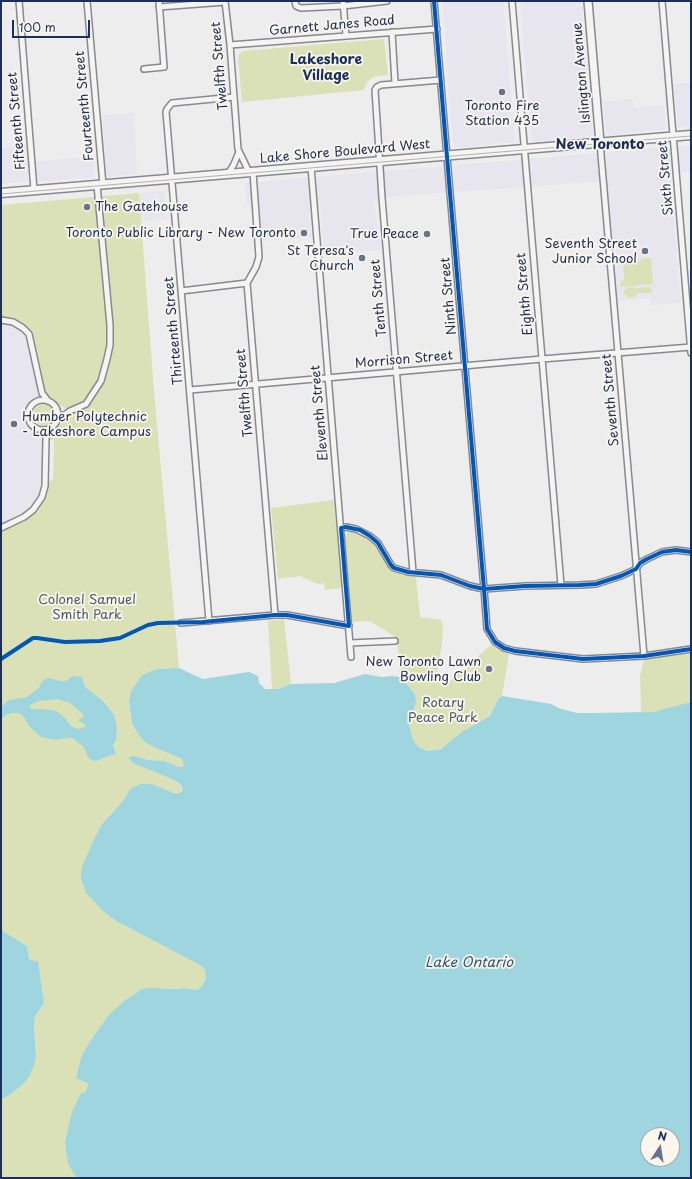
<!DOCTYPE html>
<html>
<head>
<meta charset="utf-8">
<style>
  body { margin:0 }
  #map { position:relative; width:692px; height:1179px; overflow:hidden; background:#eeeded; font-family:"Playpen Sans",sans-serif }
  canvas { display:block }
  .frame { position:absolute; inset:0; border:2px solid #1b2f5e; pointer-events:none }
  .north { position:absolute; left:640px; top:1127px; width:40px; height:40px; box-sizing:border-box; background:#fbf7ec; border:1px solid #a1a7b3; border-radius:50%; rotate:12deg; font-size:11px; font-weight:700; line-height:16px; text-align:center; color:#1b2f5e }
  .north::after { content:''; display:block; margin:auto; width:14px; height:18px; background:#657290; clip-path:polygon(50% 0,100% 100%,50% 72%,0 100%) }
  .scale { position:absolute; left:12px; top:20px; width:78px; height:18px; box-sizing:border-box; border:2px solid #1b2f5e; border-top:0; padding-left:5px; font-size:12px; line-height:14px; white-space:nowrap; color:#1b2f5e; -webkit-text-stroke:3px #fbf7ec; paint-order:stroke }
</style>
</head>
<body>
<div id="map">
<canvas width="692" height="1179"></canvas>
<div class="frame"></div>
<div class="north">N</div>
<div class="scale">100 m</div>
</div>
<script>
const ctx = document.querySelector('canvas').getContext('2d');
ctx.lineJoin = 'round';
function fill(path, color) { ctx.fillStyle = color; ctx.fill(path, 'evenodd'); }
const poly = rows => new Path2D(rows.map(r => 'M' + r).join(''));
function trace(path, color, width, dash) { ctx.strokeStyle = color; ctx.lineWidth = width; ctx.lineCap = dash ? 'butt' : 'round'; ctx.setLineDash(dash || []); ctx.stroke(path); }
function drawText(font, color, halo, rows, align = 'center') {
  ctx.font = font + ' "Playpen Sans",sans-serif'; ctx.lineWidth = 3.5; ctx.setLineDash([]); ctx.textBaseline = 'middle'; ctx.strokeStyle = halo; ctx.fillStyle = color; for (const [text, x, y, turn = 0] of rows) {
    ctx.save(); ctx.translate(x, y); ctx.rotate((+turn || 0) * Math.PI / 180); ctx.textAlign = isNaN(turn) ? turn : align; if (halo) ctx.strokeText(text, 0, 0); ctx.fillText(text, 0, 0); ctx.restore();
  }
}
fill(poly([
  [443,1,503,1,515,142,454,148,449,106],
  [520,1,581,1,593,136,532,142],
  [691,83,691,127,678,128,674,84],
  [632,99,634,108,664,105,666,129,610,135,606,132,603,102],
  [134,113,137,174,107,177,102,115],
  [691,145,691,172,671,173,672,198,681,303,650,305,650,298,617,301,607,181,385,197,374,201,381,250,324,255,320,206,309,207,312,237,261,241,258,204,247,205,245,183],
  [26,146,28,181,1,184,1,148],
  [93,156,95,177,35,182,33,162],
  [165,191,167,219,141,221,139,193],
  [5,323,14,325,21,329,28,340,40,393,38,399,27,405,25,411,24,418,29,427,41,433,44,437,43,484,39,496,34,505,26,513,1,525,1,324]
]), '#e7e5ee');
fill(poly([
  [384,39,388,75,373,77,367,82,364,90,242,102,238,58,239,54,243,51],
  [139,193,154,391,179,668,157,669,137,682,131,691,129,700,132,724,140,737,146,743,154,747,182,759,184,763,183,767,179,767,164,761,148,760,135,756,128,758,128,759,133,763,174,780,183,788,179,793,171,792,152,784,140,784,130,789,123,801,111,813,102,824,95,837,81,872,81,879,83,886,103,911,116,921,198,964,205,969,206,980,200,988,196,990,184,988,178,989,162,988,108,1016,90,1041,81,1057,76,1078,87,1083,88,1086,88,1090,85,1093,81,1093,68,1164,78,1178,1,1178,1,1099,5,1098,36,1056,34,1027,35,1016,44,1003,29,959,27,946,1,930,1,530,22,521,30,517,40,507,47,492,49,481,53,480,54,440,49,440,50,437,55,429,66,419,65,408,53,402,46,395,35,343,31,333,25,326,19,321,13,319,1,318,1,205],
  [651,258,653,284,620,287,620,282,624,279,623,262,641,261,641,259],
  [629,287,633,287,638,289,638,288,651,287,652,293,638,293,635,297,628,298,624,294,624,291],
  '33 415a11 11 0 1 1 22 0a11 11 0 1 1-22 0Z',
  [334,500,342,588,325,590,324,583,318,584,300,576,278,579,271,508],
  [350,531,363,535,373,543,385,563,390,568,390,570,402,575,416,577,420,617,441,620,443,629,442,643,436,677,449,682,491,645,499,650,509,653,502,696,499,698,490,716,463,731,441,749,428,751,420,748,415,743,412,737,409,724,416,702,415,694,400,677,397,638,370,621,352,622,345,541,345,535],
  [284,619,291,684,278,689,272,689,268,621],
  [691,652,691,702,666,710,653,712,641,712,640,676,644,660]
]), '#dbe1b7');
fill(poly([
  [179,668,203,679,249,672,258,676,259,683,265,689,278,689,291,684,334,683,365,674,382,677,391,676,400,677,415,694,416,702,409,724,412,737,415,743,420,748,428,751,441,749,463,731,490,716,499,698,502,696,551,704,558,708,577,713,591,713,653,712,691,702,691,1178,76,1177,68,1164,65,1142,72,1112,81,1093,85,1093,88,1086,87,1083,76,1078,81,1057,90,1041,108,1016,124,1001,142,989,151,988,178,989,184,988,196,990,200,988,206,980,205,969,198,964,116,921,103,911,86,893,81,879,81,872,83,864,95,837,102,824,111,814,123,801,130,789,140,784,152,784,174,793,179,793,183,790,181,785,174,780,133,763,128,758,129,757,135,756,148,760,164,761,179,767,182,767,184,765,182,759,154,747,146,743,140,737,132,724,129,700,131,691,142,675,157,669],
  [648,1135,672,1135,672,1159,648,1159],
  [73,676,82,677,85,687,104,702,114,715,117,727,116,740,113,745,116,754,114,755,111,755,96,761,91,760,88,757,84,747,72,738,68,738,55,740,41,737,30,727,24,717,19,713,12,713,6,715,1,719,1,707,9,700,27,697,39,688,40,685,44,680,48,678,61,681,66,681],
  [58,699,70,703,83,714,83,718,79,719,79,721,85,724,85,727,79,729,75,728,71,726,65,718,56,711,42,709,31,709,30,707,30,705,39,701],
  [1,930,27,946,29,959,38,962,44,1003,35,1016,34,1027,36,1056,34,1065,29,1077,22,1085,5,1098,1,1099]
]), '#9ed5de');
const street = poly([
  [19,1,34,190],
  [87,1,103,185],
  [225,1,230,45,238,149,249,172],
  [295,1,296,6,301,8,343,6,387,1],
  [343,1,346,36],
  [434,1,450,193,484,589,525,586,580,585,596,584,621,576,636,569,640,563,647,559,662,552,676,550,691,552],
  [512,1,561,585],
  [662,1,691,353],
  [159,7,225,2],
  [392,32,395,83],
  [230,45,437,29],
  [144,69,164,67,159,1],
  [600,143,644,656],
  [311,167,351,657],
  [253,172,259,257,256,267,247,283,275,615],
  [228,174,234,164,239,152],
  [181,291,247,283],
  [1,320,13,322,23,328,29,334,42,393,48,401],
  [190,390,542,359,691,347],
  '28 415a15 15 0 1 1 30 0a15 15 0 1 1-30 0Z',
  [57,420,70,411,86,404,101,381,107,359,110,345,110,325,97,185],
  [1,528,24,517,33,510,42,497,45,486,46,438,51,428],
  [341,528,346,527,356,529,370,536,378,543,391,565,394,568,408,572,441,575,470,586,484,589,487,629,495,642,504,648,515,651,583,659,644,656,691,649],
  [413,572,382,198,375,90,377,87,381,85,441,80],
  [209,621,166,112,167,109,172,103,234,97],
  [181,623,275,615,287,615,349,626],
  [350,643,395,641]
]);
const secondary = poly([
  [588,1,600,143]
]);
const primary = poly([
  [1,193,691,135]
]);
trace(street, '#868992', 8);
trace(secondary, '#868992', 10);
trace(primary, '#868992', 11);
trace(street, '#f5f4f0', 5);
trace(secondary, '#f5f4f0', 7);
trace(primary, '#f5f4f0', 8);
trace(poly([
  [1,194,691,136]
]), '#b2b3b7', 1);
trace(poly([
  [434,1,450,193,484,589,525,586,580,585,596,584,621,576,636,569,640,563,647,559,662,552,676,550,691,552],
  [1,659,33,638,37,638,65,642,100,641,120,638,148,625,158,623,203,622,275,615,287,615,349,626,341,528,346,527,360,530,370,536,378,543,391,565,394,568,408,572,441,575,470,586,484,589,487,629,495,642,504,648,515,651,583,659,644,656,691,649]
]), '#0057b8', 4);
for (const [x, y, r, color] of [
  [502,92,4,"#657290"],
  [87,207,4,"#657290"],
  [304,233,4,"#657290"],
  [427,234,4,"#657290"],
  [645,251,4,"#657290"],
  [362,258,4,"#657290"],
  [14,424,4,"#657290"],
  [489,669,4,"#657290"]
]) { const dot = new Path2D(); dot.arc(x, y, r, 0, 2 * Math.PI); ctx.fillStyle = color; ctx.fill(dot); trace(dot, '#fbf7ec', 1.5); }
drawText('13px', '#1b2f5e', '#fbf7ec', [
  ["Garnett Janes Road",332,26,-5],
  ["Twelfth Street",220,66,-95],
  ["Islington Avenue",582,73,-95],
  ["Fourteenth Street",85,106,-95],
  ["Fifteenth Street",17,121,-95],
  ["Lake Shore Boulevard West",345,152,-5],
  ["Sixth Street",666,178,-95],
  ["Eighth Street",525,294,-95],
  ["Ninth Street",449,296,-95],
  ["Tenth Street",379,298,-95],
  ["Thirteenth Street",174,331,-95],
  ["Morrison Street",404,360,-5],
  ["Twelfth Street",245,393,-95],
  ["Seventh Street",611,400,-95],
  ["Eleventh Street",320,413,-95]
]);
drawText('13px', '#1b2f5e', '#fbf7ec', [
  ["Toronto Fire",502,106,"center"],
  ["Station 435",502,121,"center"],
  ["The Gatehouse",95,207,"left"],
  ["Toronto Public Library - New Toronto",296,233],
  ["True Peace",419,234],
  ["Seventh Street",637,244],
  ["Junior School",637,259],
  ["St Teresa's",354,251],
  ["Church",354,266],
  ["Humber Polytechnic",22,417,"left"],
  ["- Lakeshore Campus",22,432,"left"],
  ["New Toronto Lawn",481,662],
  ["Bowling Club",481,677]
], 'right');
drawText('13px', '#475969', '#fbf7ec', [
  ["Colonel Samuel",87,600],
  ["Smith Park",87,615],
  ["Rotary",443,703],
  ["Peace Park",443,718]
]);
drawText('bold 14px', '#1b2f5e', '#fbf7ec', [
  ["Lakeshore",326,60],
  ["Village",326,76],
  ["New Toronto",600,145]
]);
drawText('italic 14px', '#33567c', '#fbf7ec', [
  ["Lake Ontario",469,963]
]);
</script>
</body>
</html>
